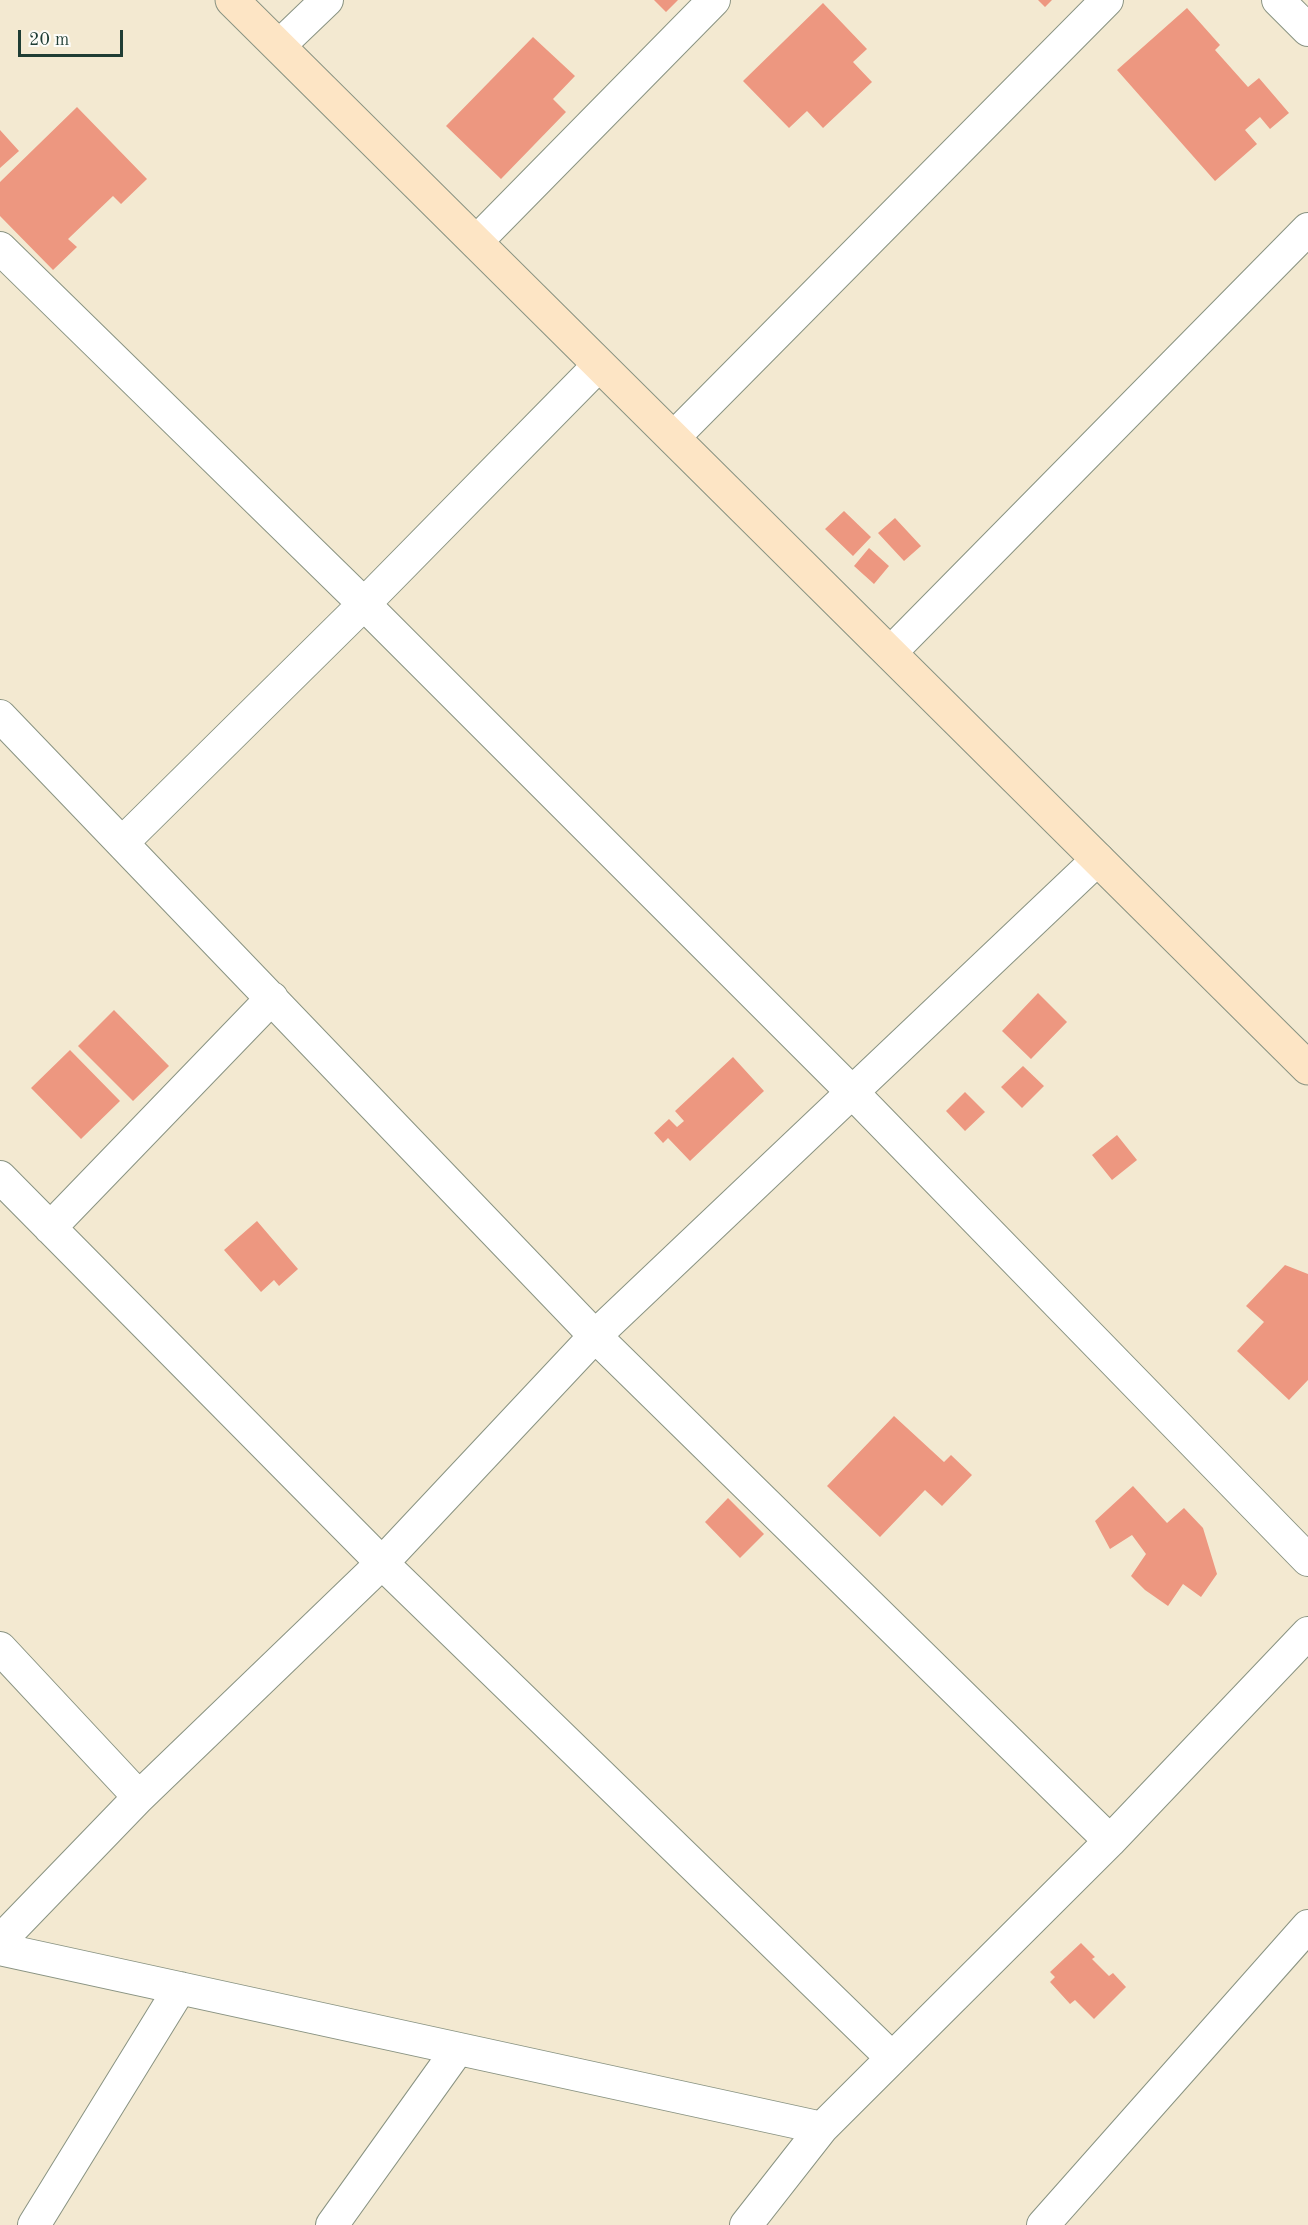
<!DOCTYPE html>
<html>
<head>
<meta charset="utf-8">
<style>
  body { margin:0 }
  #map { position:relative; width:1308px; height:2225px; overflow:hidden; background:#f3e9d1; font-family:"Old Standard TT",serif }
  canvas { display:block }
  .scale { position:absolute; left:18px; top:30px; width:105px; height:27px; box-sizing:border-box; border:3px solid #1f3d34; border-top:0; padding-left:8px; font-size:18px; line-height:21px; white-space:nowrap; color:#1f3d34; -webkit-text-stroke:4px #fdfcf7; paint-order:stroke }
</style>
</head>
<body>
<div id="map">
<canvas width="1308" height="2225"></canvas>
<div class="scale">20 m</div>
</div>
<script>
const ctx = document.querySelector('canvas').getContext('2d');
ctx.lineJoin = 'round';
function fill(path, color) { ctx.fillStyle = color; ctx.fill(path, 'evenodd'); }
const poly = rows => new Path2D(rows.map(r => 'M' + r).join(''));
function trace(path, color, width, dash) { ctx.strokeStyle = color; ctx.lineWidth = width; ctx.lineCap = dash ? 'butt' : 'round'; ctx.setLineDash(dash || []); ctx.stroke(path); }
fill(poly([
  [654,0,678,0,666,12],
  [1038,0,1052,0,1045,7],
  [823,3,867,49,853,62,872,82,823,128,807,111,789,128,743,81],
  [1187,8,1220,45,1215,50,1248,87,1259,78,1289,113,1270,129,1260,117,1245,130,1257,144,1215,181,1117,70],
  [533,37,575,76,553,99,566,112,501,179,446,126],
  [77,107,147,179,121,204,113,196,68,239,77,247,53,270,0,216,0,182],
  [0,130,19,151,0,168],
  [844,511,871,537,853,556,825,529],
  [895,518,921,546,904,561,878,533],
  [869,548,889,566,874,584,854,566],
  [1038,993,1067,1022,1031,1059,1002,1031],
  [114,1010,169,1066,133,1101,78,1046],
  [70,1050,120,1101,81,1139,31,1088],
  [733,1057,764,1091,690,1161,668,1138,663,1143,654,1133,669,1119,677,1127,684,1121,675,1111],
  [1023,1066,1044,1086,1022,1108,1001,1087],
  [965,1092,985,1112,965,1131,946,1111],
  [1117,1135,1137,1160,1112,1180,1092,1155],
  [257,1221,298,1269,279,1286,274,1280,261,1292,224,1250],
  [1285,1265,1308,1274,1308,1380,1289,1400,1237,1351,1264,1322,1246,1306],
  [894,1416,944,1462,951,1455,972,1475,942,1506,925,1490,880,1537,827,1486],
  [1133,1486,1167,1523,1184,1508,1203,1528,1217,1574,1201,1597,1183,1584,1168,1606,1145,1590,1131,1576,1146,1554,1132,1535,1110,1549,1095,1521],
  [728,1498,764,1534,740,1558,705,1522],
  [1081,1943,1095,1957,1092,1959,1109,1976,1113,1973,1126,1987,1094,2019,1075,2000,1070,2004,1050,1982,1055,1977,1050,1972]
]), '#ed9780');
const street = poly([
  [1278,0,1308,30],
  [279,46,327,0],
  [476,242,714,0],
  [0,248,364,604,852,1092,1308,1560],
  [673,438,1107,0],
  [890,653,1308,229],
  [0,716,595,1336,1110,1841],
  [123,842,364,604,599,365],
  [0,1177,382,1563,892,2058],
  [50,1228,272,998],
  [0,1648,139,1797],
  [0,1941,139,1797,382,1563,595,1336,1098,859],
  [0,1949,822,2128],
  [34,2225,180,1988],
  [332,2225,458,2049],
  [746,2225,822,2128,1110,1841,1308,1633],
  [1043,2225,1308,1926]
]);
const secondary = poly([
  [232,0,1308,1068]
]);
trace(street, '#899382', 34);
trace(secondary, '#899382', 35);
trace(street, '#fff', 32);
trace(secondary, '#fde5c5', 33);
</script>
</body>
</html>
